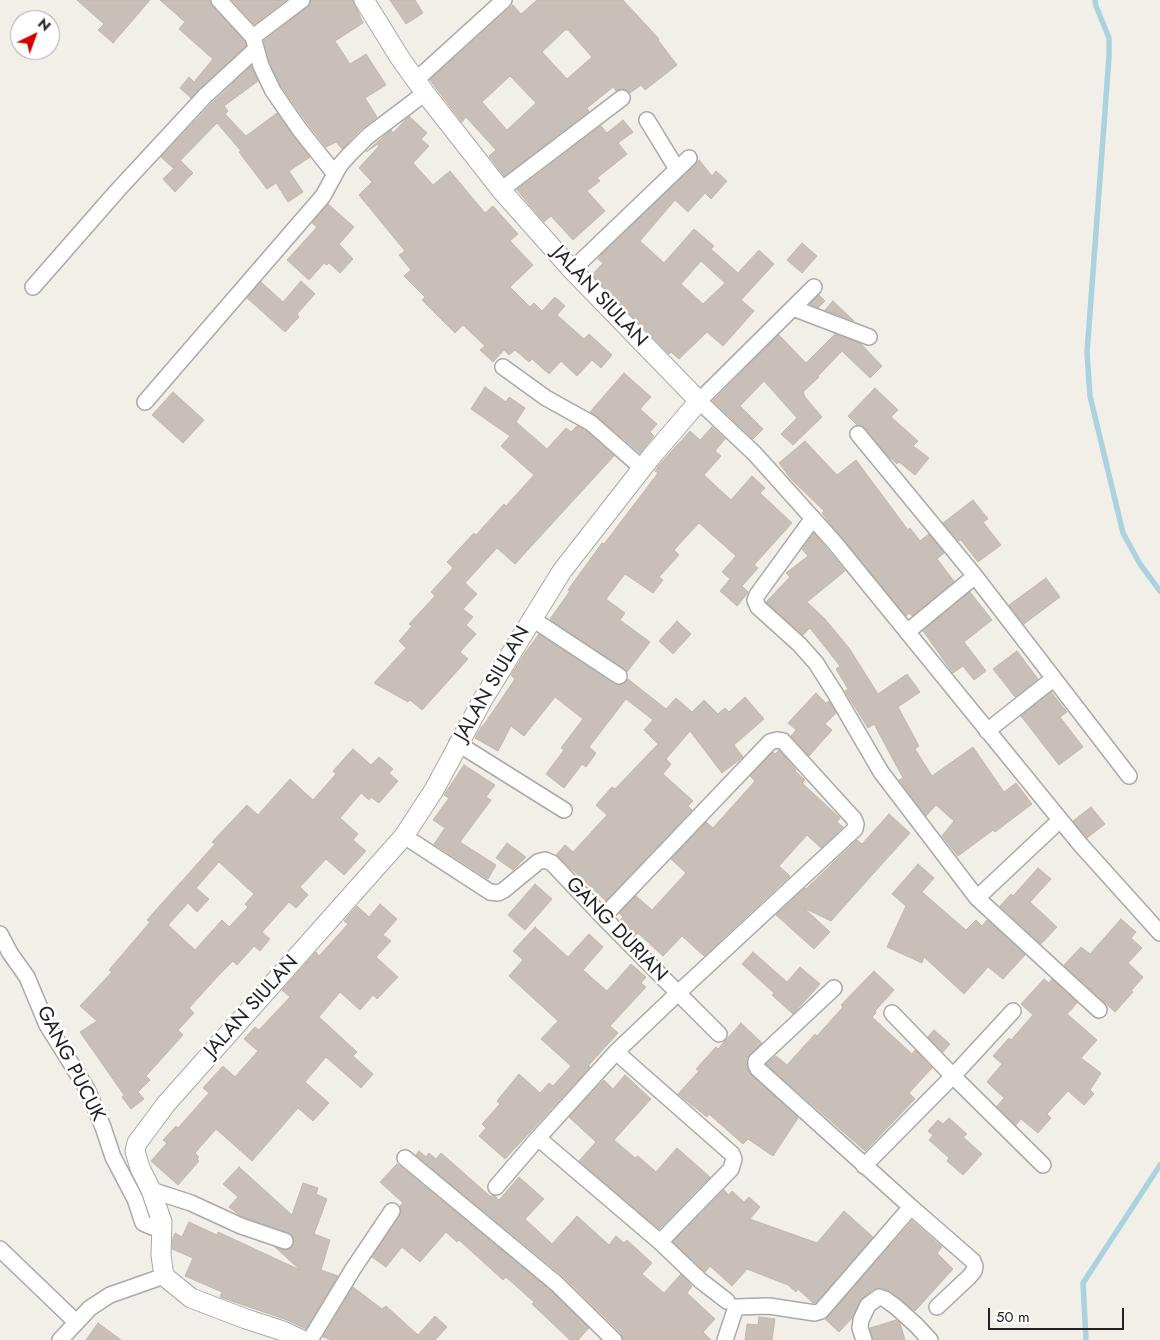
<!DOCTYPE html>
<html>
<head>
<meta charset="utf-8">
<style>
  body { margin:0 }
  #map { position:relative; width:1160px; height:1340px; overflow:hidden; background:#f2efe9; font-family:Jost,sans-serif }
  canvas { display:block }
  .north { position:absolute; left:10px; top:10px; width:50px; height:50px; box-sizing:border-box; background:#fff; border:1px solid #a7a7a7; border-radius:50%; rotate:42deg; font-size:14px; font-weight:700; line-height:20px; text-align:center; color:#222 }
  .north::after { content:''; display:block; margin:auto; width:18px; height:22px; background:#d40000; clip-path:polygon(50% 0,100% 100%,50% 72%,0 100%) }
  .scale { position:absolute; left:988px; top:1308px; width:136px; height:22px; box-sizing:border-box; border:2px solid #222; border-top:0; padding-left:6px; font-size:15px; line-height:18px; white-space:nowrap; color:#222; -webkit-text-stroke:4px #fff; paint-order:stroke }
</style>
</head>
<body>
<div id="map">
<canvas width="1160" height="1340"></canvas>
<div class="north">N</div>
<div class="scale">50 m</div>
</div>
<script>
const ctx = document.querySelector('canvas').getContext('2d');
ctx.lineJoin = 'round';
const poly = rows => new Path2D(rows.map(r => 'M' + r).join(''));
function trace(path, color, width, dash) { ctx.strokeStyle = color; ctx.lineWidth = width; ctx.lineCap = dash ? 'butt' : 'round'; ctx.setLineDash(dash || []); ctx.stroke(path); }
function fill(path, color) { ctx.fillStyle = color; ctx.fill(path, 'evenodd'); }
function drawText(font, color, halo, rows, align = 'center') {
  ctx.font = font + ' Jost,sans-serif'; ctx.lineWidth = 5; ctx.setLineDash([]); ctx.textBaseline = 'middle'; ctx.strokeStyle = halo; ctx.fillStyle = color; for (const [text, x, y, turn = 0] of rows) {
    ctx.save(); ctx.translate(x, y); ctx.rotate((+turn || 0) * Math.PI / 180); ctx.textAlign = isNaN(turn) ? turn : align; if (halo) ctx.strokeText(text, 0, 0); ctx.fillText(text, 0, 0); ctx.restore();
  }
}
trace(poly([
  [1095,0,1096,6,1109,38,1109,57,1087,353,1090,396,1123,533,1140,564,1160,591],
  [1086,1340,1083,1283,1160,1165]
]), '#aad3df', 5.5);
const building = poly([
  [77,0,150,0,113,43,98,30,104,24,77,0],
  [160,0,210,0,212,6,245,42,246,46,191,98,180,88,189,77,194,82,213,59,179,29,185,22,160,0],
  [232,0,286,0,254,24,232,0],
  [311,0,353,0,363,23,335,41,350,64,366,54,386,85,365,98,377,117,361,129,342,149,336,142,326,147,308,124,281,86,270,63,264,41,308,7,311,0],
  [390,0,415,0,423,13,406,24,390,0],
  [537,0,623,0,659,39,658,40,677,65,645,90,641,85,630,93,625,89,616,91,613,87,587,108,589,111,504,176,489,156,496,150,466,117,462,122,430,80,513,5,521,14,537,0],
  [565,30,568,30,592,57,567,79,542,52,565,30],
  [510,76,536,103,507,130,482,102,510,76],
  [251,66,258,81,224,106,228,111,225,114,246,136,277,113,310,157,289,171,303,192,288,202,276,183,267,189,239,152,241,151,217,123,173,168,161,157,212,103,251,66],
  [409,116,427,133,421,139,429,146,413,163,433,185,450,171,485,213,493,206,518,234,510,241,533,265,510,287,530,307,534,303,542,311,555,297,565,306,557,315,584,339,589,334,612,355,601,368,592,360,577,376,561,361,549,374,532,359,529,362,515,350,509,355,504,350,493,362,480,350,485,346,463,325,455,333,422,300,425,297,404,276,411,270,399,255,405,251,359,195,372,182,359,168,379,146,378,144,366,152,391,130,393,133,409,116],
  [623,120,633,132,618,143,627,154,597,178,600,181,587,191,605,211,573,240,551,216,544,222,517,190,601,126,607,133,623,120],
  [699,160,712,176,716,171,727,181,711,199,705,193,688,212,675,200,640,241,664,263,694,229,714,246,711,249,738,273,759,250,774,264,741,300,754,311,723,346,707,332,679,359,671,352,669,354,592,275,603,263,598,259,601,255,699,160],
  [701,261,725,283,703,304,681,284,701,261],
  [181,161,193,173,175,192,163,179,181,161],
  [328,204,354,227,339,244,353,259,340,273,329,263,327,265,324,263,309,280,287,260,317,227,312,223,328,204],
  [802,243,817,256,802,273,787,260,802,243],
  [301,281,315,294,297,314,299,317,285,332,247,298,261,282,283,302,301,281],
  [819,295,825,301,818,308,810,304,819,295],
  [833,301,854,321,825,310,833,301],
  [835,334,860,343,882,366,870,378,842,351,818,376,819,377,803,392,805,397,822,417,793,445,781,434,797,418,764,381,740,406,763,429,753,439,713,401,779,335,806,363,835,334],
  [624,373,651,397,640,409,657,424,650,432,654,436,640,453,597,416,590,412,624,373],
  [485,387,506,402,509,397,525,408,516,422,547,449,566,428,571,432,577,426,586,431,614,456,515,564,497,548,465,583,477,594,463,609,473,617,466,625,476,634,460,652,468,659,422,710,410,700,408,702,374,683,406,648,399,641,412,626,409,624,435,596,431,592,453,568,447,562,474,533,476,535,504,504,506,506,534,475,501,446,510,436,471,409,485,387],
  [875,388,898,410,891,417,918,441,913,446,929,458,915,475,899,462,897,464,886,454,865,428,857,425,848,416,875,388],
  [173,392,204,420,183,443,152,415,173,392],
  [712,427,725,439,715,451,721,456,704,475,731,500,752,476,765,488,760,493,792,523,754,565,758,568,742,586,748,592,747,594,737,606,720,591,730,579,722,572,736,556,699,523,674,550,679,555,659,577,663,580,653,593,625,574,606,599,625,613,620,620,650,642,627,672,550,619,570,591,568,590,602,543,604,544,658,473,655,471,660,464,690,431,700,440,712,427],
  [805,441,837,475,856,460,908,530,910,528,920,541,929,534,944,553,937,559,954,581,912,616,909,613,906,616,828,521,822,513,824,511,791,479,779,463,805,441],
  [973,500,988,519,983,522,1001,545,978,562,961,540,959,541,943,523,973,500],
  [814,533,845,571,807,602,825,619,849,648,878,694,907,674,920,692,898,707,919,746,915,749,932,776,973,747,1004,792,1016,783,1032,804,995,832,993,830,958,856,942,836,954,821,936,805,926,816,900,781,899,780,903,778,874,724,868,728,845,691,848,689,836,669,840,666,810,628,803,635,766,602,790,577,786,573,808,556,802,549,814,533],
  [1046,578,1060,597,1024,624,1009,605,1046,578],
  [970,592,992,620,964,642,986,671,974,680,963,666,953,673,923,631,970,592],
  [677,621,691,634,673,654,659,641,677,621],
  [539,634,614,684,623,685,628,679,666,709,676,698,692,712,704,700,718,714,725,708,729,712,745,697,764,719,734,745,743,757,722,773,690,731,666,759,671,764,663,774,693,801,688,806,692,810,606,901,556,855,565,845,573,852,607,815,596,805,612,787,615,789,658,744,644,730,653,720,626,699,589,747,596,753,586,767,582,764,564,788,546,774,564,750,561,748,583,719,555,697,524,736,511,726,498,751,475,738,482,726,483,726,515,679,511,675,525,653,539,634],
  [1017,651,1038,679,1015,697,993,669,1017,651],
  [1051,692,1067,712,1060,717,1083,747,1059,765,1021,716,1051,692],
  [816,693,826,703,829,701,836,713,825,724,832,730,809,756,791,736,796,730,788,723,816,693],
  [353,749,371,765,379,757,393,769,389,773,398,781,379,803,371,797,369,800,361,793,340,818,358,834,353,840,366,851,344,875,326,859,300,887,308,895,296,908,289,902,262,932,270,939,260,951,254,946,237,965,233,961,219,975,189,1008,194,1013,178,1030,183,1035,146,1076,150,1080,138,1092,144,1099,131,1109,122,1097,124,1095,80,1032,97,1021,80,1006,112,972,109,970,150,922,147,920,215,844,212,842,247,805,258,815,290,779,313,800,336,774,333,771,353,749],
  [219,862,254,894,245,904,248,907,229,927,222,920,195,950,168,925,188,903,197,912,209,899,196,888,219,862],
  [779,750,796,770,795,771,805,780,802,783,840,818,837,822,843,827,821,848,807,835,779,866,790,876,704,956,682,936,663,956,638,933,635,936,620,921,623,917,619,913,636,896,652,910,686,873,671,859,706,822,713,828,755,781,750,776,773,752,775,754,779,750],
  [464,765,495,785,486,797,491,800,460,842,496,865,488,879,434,844,445,828,433,820,449,798,444,795,464,765],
  [1091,807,1105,824,1087,838,1073,821,1091,807],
  [889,814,910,833,873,874,831,921,804,908,830,932,814,949,776,915,805,888,806,889,857,840,862,844,889,814],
  [507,843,526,857,513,870,496,858,507,843],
  [918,864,934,878,922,892,966,930,976,920,982,926,987,920,1025,955,1003,979,988,967,964,994,924,957,922,963,887,947,906,906,892,894,918,864],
  [1038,868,1051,879,1030,902,1057,927,1041,944,1000,906,1011,894,1013,896,1038,868],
  [535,884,552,899,525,930,508,915,535,884],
  [380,904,397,919,383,935,391,941,376,957,398,977,377,999,373,995,360,1010,340,992,319,1017,357,1052,353,1056,373,1074,361,1088,326,1057,305,1082,329,1103,313,1121,298,1108,252,1161,216,1129,195,1153,199,1157,197,1159,199,1161,178,1185,151,1161,167,1143,163,1140,176,1126,178,1128,209,1093,203,1088,223,1066,235,1077,258,1051,244,1039,255,1027,259,1030,290,997,282,990,316,952,319,956,348,924,344,921,357,906,369,917,380,904],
  [1121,919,1136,932,1131,938,1142,948,1128,963,1143,977,1131,991,1133,992,1115,1012,1064,965,1081,947,1090,954,1121,919],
  [535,927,568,957,589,934,603,947,583,970,607,991,631,964,646,977,641,983,646,987,610,1026,618,1033,588,1066,590,1067,505,1159,479,1136,486,1128,482,1124,500,1104,497,1101,519,1074,540,1093,549,1083,553,1086,571,1066,541,1039,558,1021,509,976,523,960,513,951,535,927],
  [753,952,787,982,800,967,820,984,793,1014,772,995,774,993,742,964,753,952],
  [874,971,894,990,875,1011,876,1013,872,1017,912,1054,915,1050,932,1068,909,1093,915,1099,865,1151,766,1064,776,1056,787,1065,815,1034,817,1036,843,1007,841,1005,874,971],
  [1044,979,1049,983,1052,979,1077,1003,1067,1014,1097,1040,1081,1058,1101,1073,1090,1090,1094,1094,1084,1105,1068,1091,1047,1114,1051,1118,1038,1133,1021,1119,1016,1125,997,1106,1004,1098,987,1082,1002,1064,993,1056,1009,1038,1011,1040,1033,1015,1021,1004,1044,979],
  [741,1023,762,1043,747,1058,747,1065,750,1073,798,1118,773,1156,748,1139,743,1144,709,1114,707,1117,678,1094,699,1071,696,1069,716,1047,718,1049,741,1023],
  [934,1030,950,1044,943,1052,928,1037,934,1030],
  [625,1075,651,1099,614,1140,635,1158,638,1156,656,1172,677,1148,710,1177,659,1229,579,1161,596,1142,569,1117,604,1080,613,1089,625,1075],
  [949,1118,967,1134,963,1137,982,1154,963,1175,947,1161,949,1158,929,1140,933,1135,928,1131,938,1120,943,1124,949,1118],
  [419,1151,426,1157,429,1153,436,1159,441,1153,491,1197,492,1195,495,1196,499,1200,519,1177,544,1199,525,1219,552,1244,577,1216,609,1245,616,1236,624,1243,627,1240,652,1263,642,1274,664,1293,681,1274,692,1286,687,1293,715,1319,703,1332,711,1340,623,1340,621,1333,564,1277,416,1155,419,1151],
  [397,1164,551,1291,589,1328,578,1340,570,1340,532,1304,534,1302,506,1277,503,1280,459,1240,457,1242,446,1232,420,1262,402,1247,386,1267,372,1257,401,1212,400,1206,403,1203,380,1182,397,1164],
  [239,1167,292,1215,303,1183,318,1188,316,1194,327,1199,314,1234,330,1240,321,1270,338,1276,306,1329,287,1320,220,1297,222,1292,185,1276,193,1258,172,1249,173,1238,175,1233,182,1237,189,1222,217,1235,218,1232,300,1270,275,1247,286,1250,291,1248,294,1244,292,1234,244,1217,238,1214,229,1207,238,1197,223,1184,239,1167],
  [724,1190,729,1195,732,1191,744,1202,749,1197,760,1207,750,1219,817,1243,844,1211,873,1237,816,1303,813,1303,798,1289,796,1292,788,1285,747,1269,732,1286,710,1266,705,1272,673,1242,724,1190],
  [912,1221,942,1247,937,1253,953,1269,915,1311,890,1291,882,1288,873,1289,860,1301,852,1318,839,1332,825,1319,912,1221],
  [353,1287,382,1309,386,1306,418,1335,435,1316,447,1327,435,1340,332,1340,323,1337,353,1287],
  [759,1317,775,1319,772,1340,745,1340,747,1324,758,1325,759,1317],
  [896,1320,900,1323,905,1340,873,1340,870,1328,896,1320],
  [98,1323,121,1340,86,1340,98,1323]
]);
fill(building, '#c7bfb8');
trace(building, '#c4b6ab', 1);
const minor = poly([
  [219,0,253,37,261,66,273,91,300,130,335,174],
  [253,37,302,0],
  [416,80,504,0],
  [647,120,677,169],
  [501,190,622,98],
  [572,270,689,158],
  [33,287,117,191,205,96,256,49],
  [814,287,699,401,755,454,834,542,1080,844,1160,933],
  [793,308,869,337],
  [503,367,546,398,591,423,642,468],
  [145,402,323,196,340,165,349,155,368,136,425,93],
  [858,434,975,576,1129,776],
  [813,518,757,595,755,600,758,607,799,644,816,663,835,693,881,772,977,898,1099,1010],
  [531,618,619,676],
  [907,632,975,576],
  [987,731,1053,679],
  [457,743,564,810],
  [404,836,490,892,498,893,504,890,538,862,545,860,552,863,603,917,678,993,855,829,856,824,854,819,783,741,777,740,770,742,603,917],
  [977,898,1060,820],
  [0,934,10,953,27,977,47,1025,87,1089,103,1127,113,1157,135,1199,143,1223,152,1227,162,1227],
  [892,1013,953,1076,1013,1011],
  [719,1034,678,993,616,1052,538,1138,660,1242,701,1281,727,1301],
  [616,1052,732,1154,734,1159,731,1169,660,1242],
  [405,1158,557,1284,614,1340],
  [864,1166,953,1076,1043,1165],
  [496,1187,538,1138],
  [151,1190,191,1203,241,1226,285,1241],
  [911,1207,973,1261,975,1266,974,1271,969,1277,937,1307],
  [0,1249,76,1322],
  [60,1340,90,1308,110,1295,164,1276],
  [310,1340,353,1269,392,1211],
  [725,1340,736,1307,769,1306,815,1313,821,1311,911,1207,758,1069,756,1065,756,1061,834,988],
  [864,1340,860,1328,861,1320,868,1305,879,1297,885,1299,896,1307,916,1325,930,1340]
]);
const tertiary = poly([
  [302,1340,283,1331,246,1319,191,1298,164,1276,161,1255,162,1222,151,1190,140,1168,135,1151,137,1143,166,1104,404,836,434,790,483,699,562,571,651,457,699,401,572,270,501,190,425,93,400,58,364,0]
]);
trace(minor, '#a9a9a9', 18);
trace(tertiary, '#a9a9a9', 21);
trace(minor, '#fff', 15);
trace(tertiary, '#fff', 19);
drawText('20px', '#222', '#fff', [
  ["JALAN SIULAN",599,297,47],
  ["JALAN SIULAN",493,684,-60],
  ["GANG DURIAN",616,930,46],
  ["JALAN SIULAN",252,1007,-48],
  ["GANG PUCUK",70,1064,63]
]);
</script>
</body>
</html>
